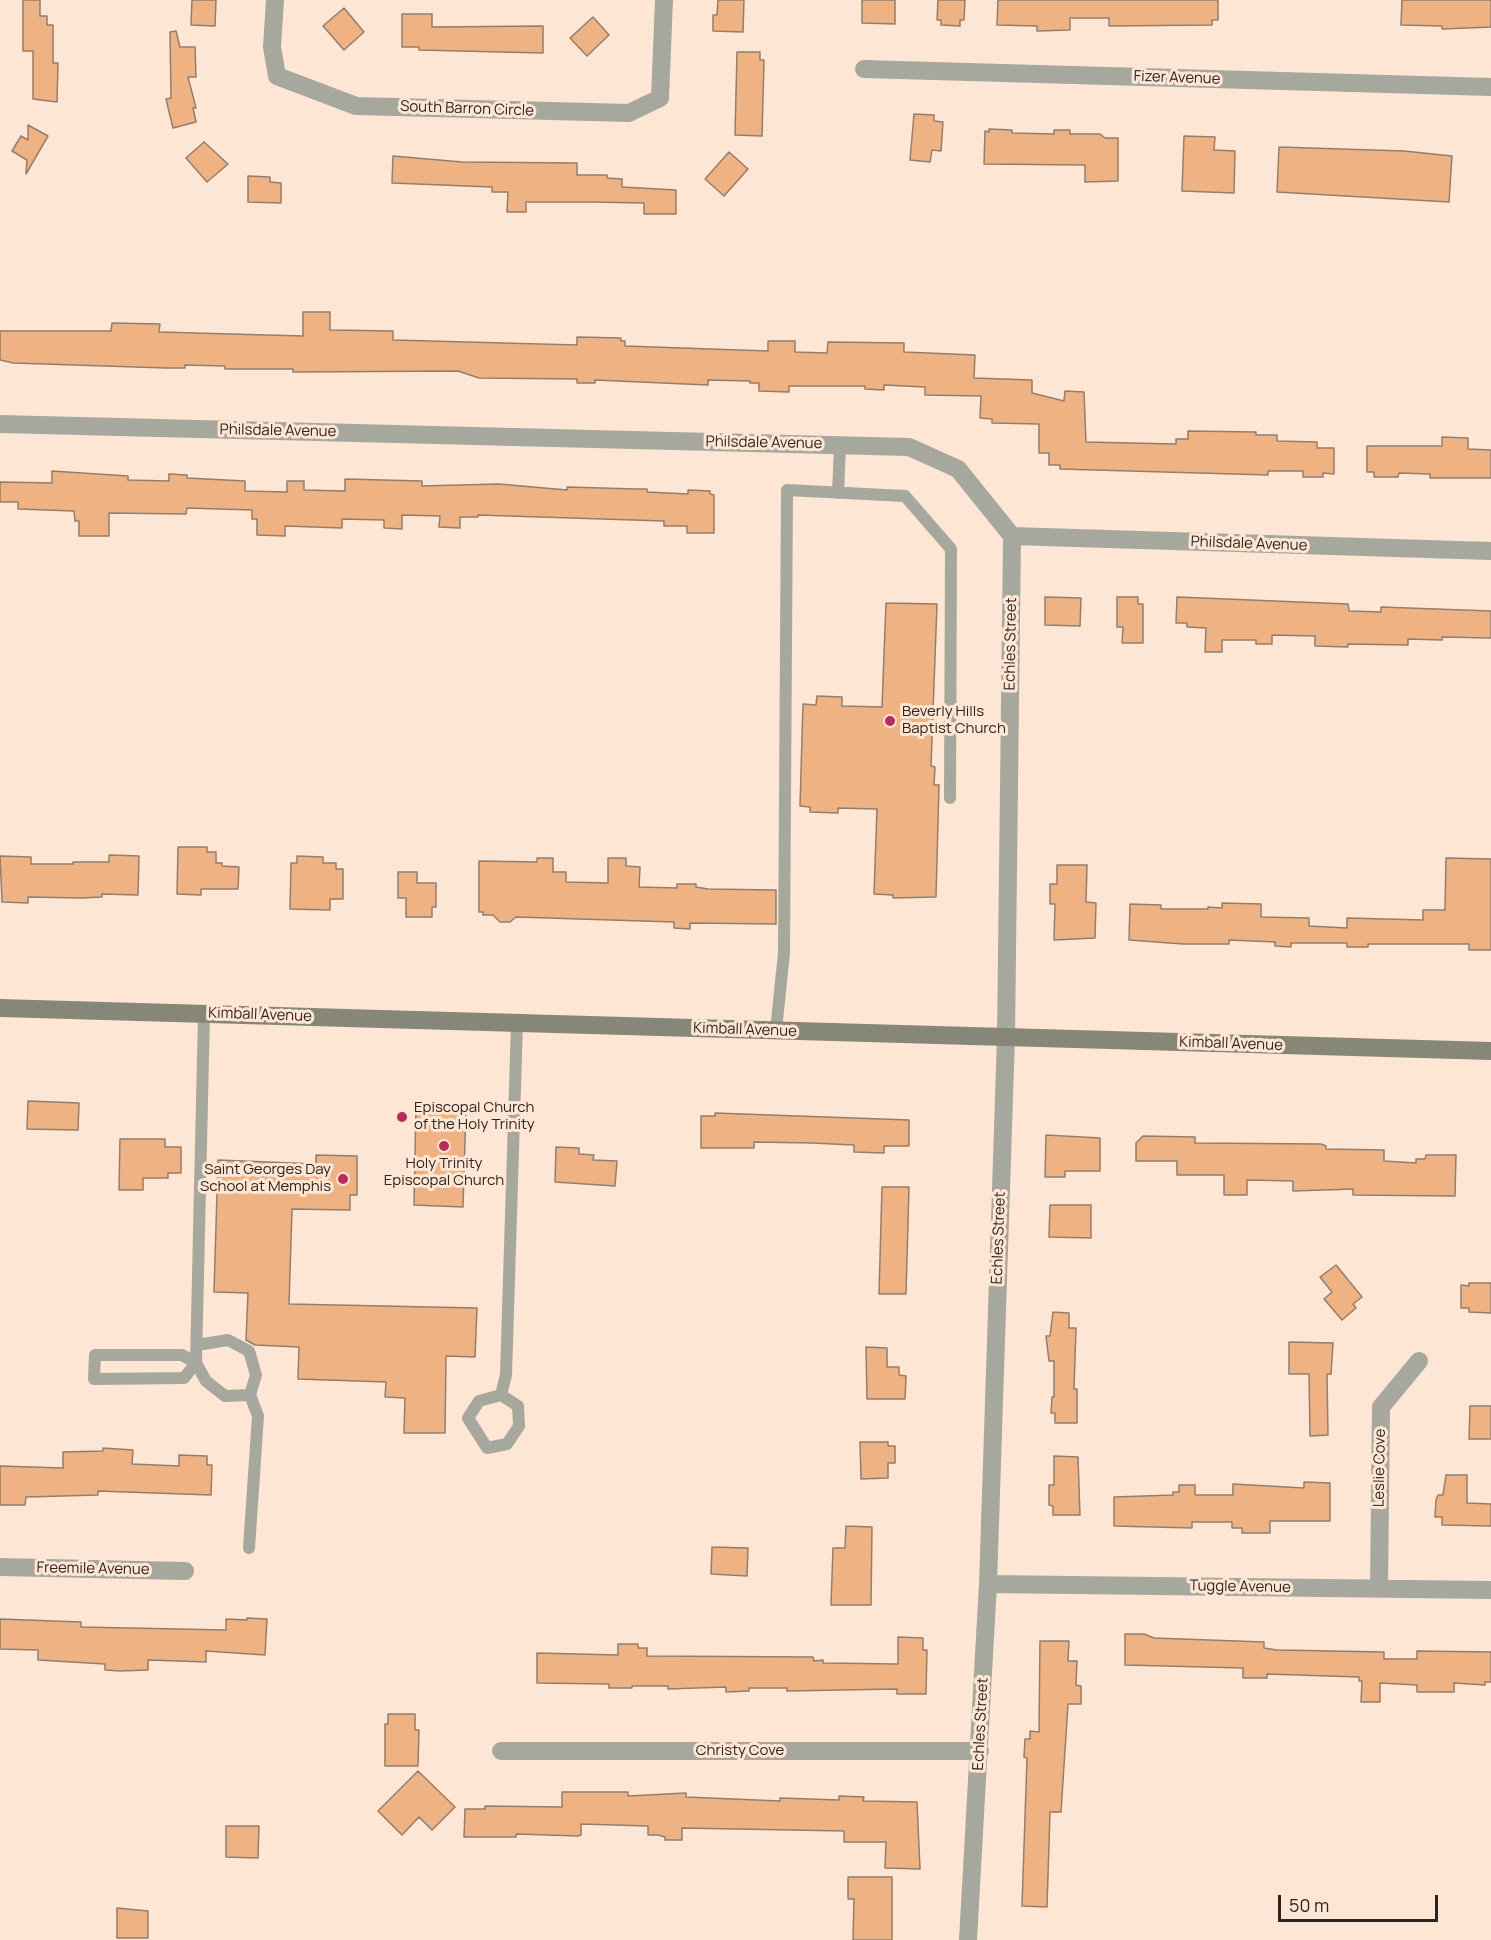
<!DOCTYPE html>
<html>
<head>
<meta charset="utf-8">
<style>
  body { margin:0 }
  #map { position:relative; width:1491px; height:1940px; overflow:hidden; background:#fee6d5; font-family:Manrope,sans-serif }
  canvas { display:block }
  .scale { position:absolute; left:1278px; top:1895px; width:160px; height:27px; box-sizing:border-box; border:3px solid #2d241e; border-top:0; padding-left:8px; font-size:18px; line-height:21px; white-space:nowrap; color:#2d241e; -webkit-text-stroke:4px #fee6d5; paint-order:stroke }
</style>
</head>
<body>
<div id="map">
<canvas width="1491" height="1940"></canvas>
<div class="scale">50 m</div>
</div>
<script>
const ctx = document.querySelector('canvas').getContext('2d');
ctx.lineJoin = 'round';
function fill(path, color) { ctx.fillStyle = color; ctx.fill(path, 'evenodd'); }
const poly = rows => new Path2D(rows.map(r => 'M' + r).join(''));
function trace(path, color, width, dash) { ctx.strokeStyle = color; ctx.lineWidth = width; ctx.lineCap = dash ? 'butt' : 'round'; ctx.setLineDash(dash || []); ctx.stroke(path); }
function drawText(font, color, halo, rows, align = 'center') {
  ctx.font = font + ' Manrope,sans-serif'; ctx.lineWidth = 6; ctx.setLineDash([]); ctx.textBaseline = 'middle'; ctx.strokeStyle = halo; ctx.fillStyle = color; for (const [text, x, y, turn = 0] of rows) {
    ctx.save(); ctx.translate(x, y); ctx.rotate((+turn || 0) * Math.PI / 180); ctx.textAlign = isNaN(turn) ? turn : align; if (halo) ctx.strokeText(text, 0, 0); ctx.fillText(text, 0, 0); ctx.restore();
  }
}
const building = poly([
  [23,0,40,0,40,16,47,16,47,25,53,25,53,63,58,63,57,102,33,99,33,51,23,51,23,0],
  [192,0,216,0,215,26,191,25,192,0],
  [718,0,744,0,743,32,713,31,713,15,717,15,718,0],
  [862,0,895,0,895,24,862,23,862,0],
  [938,0,965,0,964,20,960,20,960,26,941,25,941,20,937,20,938,0],
  [998,0,1218,0,1218,20,1212,20,1212,25,1109,26,1109,18,1070,18,1070,30,1037,31,1037,26,997,25,998,0],
  [1402,0,1491,0,1491,27,1442,29,1442,26,1401,25,1402,0],
  [344,8,364,32,344,50,323,26,344,8],
  [402,14,432,14,432,27,543,26,543,53,419,50,419,47,402,47,402,14],
  [593,17,609,35,587,56,570,38,593,17],
  [176,31,180,47,195,47,196,77,188,77,196,108,193,108,196,122,173,128,166,99,171,98,170,32,176,31],
  [737,52,760,52,760,60,764,60,762,136,735,135,737,52],
  [914,114,934,115,934,121,943,122,941,151,932,150,930,162,910,160,914,114],
  [28,125,48,136,26,174,27,160,12,151,21,136,28,140,28,125],
  [989,129,1012,130,1012,133,1054,134,1054,130,1070,130,1070,134,1100,134,1105,138,1118,138,1118,181,1085,182,1085,165,984,164,985,131,989,132,989,129],
  [1184,136,1215,137,1214,150,1235,151,1234,193,1182,191,1184,136],
  [204,142,228,164,207,182,186,158,204,142],
  [1279,147,1404,151,1452,156,1449,202,1277,192,1279,147],
  [729,152,748,169,724,196,705,179,729,152],
  [393,156,462,162,577,163,577,175,607,175,607,178,622,179,622,187,676,190,676,214,644,214,644,203,590,202,526,202,526,212,507,212,508,192,492,192,492,187,392,183,393,156],
  [248,176,270,177,270,182,281,183,281,203,248,202,248,176],
  [303,312,330,312,330,330,393,331,393,340,577,345,577,337,621,338,621,341,625,341,625,346,768,351,768,341,795,341,795,352,827,353,828,342,904,343,904,352,975,355,974,378,1032,380,1032,393,1064,401,1065,391,1084,392,1086,442,1176,444,1176,439,1188,439,1188,431,1256,432,1256,435,1277,435,1277,441,1317,442,1317,448,1334,448,1334,474,1323,473,1323,477,1303,477,1303,471,1268,471,1268,475,1060,469,1060,465,1049,465,1049,453,1039,453,1039,424,992,423,992,419,980,418,981,396,925,395,925,387,884,385,884,390,865,389,865,386,789,386,789,392,759,391,759,383,750,383,750,381,708,380,708,385,595,380,595,383,577,383,577,379,479,378,458,371,293,372,293,369,225,369,225,366,185,365,185,368,166,368,13,363,0,360,0,331,111,331,112,323,160,324,159,332,303,336,303,312],
  [1442,437,1468,438,1468,449,1491,450,1491,478,1430,478,1430,474,1399,473,1398,477,1374,477,1374,472,1367,472,1367,446,1442,446,1442,437],
  [52,471,128,476,128,480,169,481,169,474,187,475,187,478,245,481,245,491,287,492,287,481,304,481,304,490,345,491,345,479,422,481,422,486,499,484,567,490,567,487,636,489,647,489,647,492,688,494,688,490,710,491,710,494,714,495,714,533,687,533,687,526,664,526,664,521,478,515,478,517,460,517,460,528,439,527,440,516,402,515,402,529,384,528,384,520,342,519,342,528,285,526,285,536,257,535,257,519,252,519,252,510,187,508,186,514,109,513,109,536,79,536,79,521,75,521,74,511,18,509,18,502,0,502,0,482,52,483,52,471],
  [1045,597,1081,598,1080,626,1045,625,1045,597],
  [1117,597,1138,597,1138,604,1143,604,1143,643,1122,643,1123,627,1117,627,1117,597],
  [1177,597,1348,604,1349,611,1381,612,1381,607,1491,611,1491,638,1442,637,1442,640,1408,639,1408,645,1348,644,1348,647,1315,646,1315,636,1272,635,1272,644,1256,644,1256,640,1222,640,1222,652,1205,652,1206,628,1187,627,1187,623,1176,623,1177,597],
  [886,603,937,604,931,766,935,767,934,785,939,785,936,897,893,898,893,895,874,894,877,809,838,808,838,813,810,812,810,807,800,806,803,704,816,705,817,696,842,697,842,706,882,707,886,603],
  [178,847,207,847,207,852,216,852,216,863,222,863,222,866,239,867,238,889,201,889,201,895,177,894,178,847],
  [109,855,139,856,138,895,102,894,102,897,81,898,28,897,28,903,2,902,0,856,31,857,31,864,73,864,73,862,109,862,109,855],
  [297,856,323,857,323,863,336,863,336,869,343,869,343,899,330,899,330,910,290,909,291,863,297,863,297,856],
  [537,858,553,858,553,872,566,872,566,882,608,883,608,858,626,858,626,866,640,867,639,887,677,888,677,884,696,884,696,887,708,889,776,890,776,924,690,923,690,929,674,928,674,922,516,917,510,922,500,922,493,915,483,915,483,912,479,912,479,861,537,862,537,858],
  [1446,858,1491,859,1491,950,1469,950,1469,944,1368,944,1368,947,1347,947,1347,943,1291,943,1291,947,1275,946,1275,942,1229,940,1229,944,1183,944,1129,940,1130,904,1161,905,1161,909,1208,909,1208,907,1222,908,1222,903,1261,904,1261,917,1309,918,1309,926,1347,928,1347,918,1423,920,1423,910,1445,910,1446,858],
  [1057,865,1087,865,1086,902,1096,903,1095,938,1054,940,1055,904,1050,904,1050,884,1057,884,1057,865],
  [398,872,417,872,417,883,436,883,436,907,432,907,432,917,406,917,406,898,398,898,398,872],
  [28,1101,79,1103,78,1130,27,1129,28,1101],
  [416,1107,466,1108,463,1207,414,1205,416,1107],
  [715,1113,909,1120,909,1146,884,1146,884,1153,854,1152,854,1145,812,1143,754,1142,754,1148,701,1148,701,1116,715,1116,715,1113],
  [1046,1135,1100,1138,1100,1171,1065,1171,1065,1177,1045,1177,1046,1135],
  [1143,1136,1195,1137,1195,1143,1321,1144,1326,1146,1326,1149,1384,1150,1384,1161,1416,1163,1416,1159,1425,1159,1426,1155,1456,1155,1455,1196,1353,1195,1353,1189,1293,1191,1293,1181,1247,1180,1247,1195,1224,1195,1224,1175,1177,1175,1177,1161,1136,1161,1136,1143,1143,1136],
  [120,1139,165,1139,165,1147,181,1147,181,1173,168,1173,168,1178,143,1178,143,1190,119,1190,120,1139],
  [556,1147,579,1148,579,1154,594,1155,593,1160,617,1161,615,1186,555,1182,556,1147],
  [316,1155,357,1156,357,1195,350,1195,350,1210,292,1209,289,1304,477,1308,475,1357,446,1356,445,1433,404,1433,405,1398,385,1397,386,1382,298,1379,299,1347,255,1345,246,1340,248,1293,214,1292,218,1160,316,1164,316,1155],
  [882,1187,909,1187,906,1294,879,1294,882,1187],
  [1050,1205,1091,1205,1091,1238,1049,1237,1050,1205],
  [1336,1265,1362,1297,1353,1304,1356,1308,1342,1320,1324,1299,1332,1292,1320,1277,1336,1265],
  [1469,1283,1491,1283,1491,1313,1469,1312,1469,1308,1461,1308,1461,1285,1469,1286,1469,1283],
  [1053,1312,1069,1313,1069,1328,1076,1328,1074,1389,1077,1389,1077,1423,1055,1423,1055,1413,1051,1413,1052,1397,1054,1397,1054,1361,1049,1361,1046,1336,1050,1336,1053,1312],
  [1289,1342,1333,1343,1331,1374,1327,1374,1328,1435,1310,1436,1309,1374,1289,1374,1289,1342],
  [866,1347,887,1348,887,1367,899,1367,899,1375,906,1376,905,1399,867,1399,866,1347],
  [1470,1406,1491,1406,1491,1439,1469,1439,1470,1406],
  [860,1442,888,1442,888,1446,895,1446,895,1463,888,1463,888,1478,861,1479,860,1442],
  [103,1448,133,1450,132,1464,179,1466,179,1455,207,1456,207,1465,212,1465,211,1495,98,1491,98,1495,26,1497,25,1505,0,1505,0,1466,63,1468,63,1452,103,1451,103,1448],
  [1054,1456,1078,1457,1080,1515,1053,1515,1053,1506,1049,1505,1049,1485,1054,1485,1054,1456],
  [1446,1475,1467,1475,1467,1503,1491,1504,1491,1526,1442,1525,1442,1517,1435,1517,1436,1500,1438,1495,1443,1495,1446,1475],
  [1304,1482,1330,1483,1330,1521,1270,1521,1270,1533,1242,1533,1242,1528,1232,1528,1232,1522,1192,1522,1192,1528,1114,1526,1114,1497,1173,1495,1173,1492,1179,1492,1179,1485,1195,1485,1195,1495,1233,1495,1233,1484,1304,1488,1304,1482],
  [846,1526,872,1527,871,1605,831,1605,833,1548,845,1548,846,1526],
  [712,1547,748,1548,747,1576,711,1574,712,1547],
  [247,1618,267,1619,265,1655,206,1651,206,1662,148,1660,148,1670,120,1671,105,1670,105,1664,38,1660,38,1650,0,1649,0,1619,81,1622,81,1627,226,1630,226,1619,247,1620,247,1618],
  [1125,1634,1144,1634,1154,1638,1264,1642,1264,1648,1277,1650,1384,1652,1384,1659,1417,1659,1417,1651,1491,1652,1491,1682,1485,1682,1485,1685,1454,1683,1454,1692,1417,1692,1417,1685,1380,1683,1380,1702,1361,1702,1362,1681,1359,1681,1359,1677,1267,1674,1267,1678,1243,1678,1243,1668,1125,1665,1125,1634],
  [898,1637,923,1638,923,1650,927,1650,926,1694,897,1694,897,1689,787,1691,787,1688,749,1688,749,1691,726,1692,726,1687,668,1689,668,1686,632,1686,632,1688,609,1688,609,1684,537,1683,537,1653,618,1655,618,1644,638,1644,638,1648,647,1648,647,1656,813,1657,814,1661,823,1660,823,1663,898,1664,898,1637],
  [1040,1641,1069,1641,1068,1661,1077,1661,1076,1685,1081,1686,1081,1704,1068,1704,1061,1812,1050,1812,1047,1907,1022,1906,1027,1758,1024,1757,1025,1739,1030,1739,1030,1731,1039,1732,1040,1641],
  [388,1714,415,1714,415,1730,419,1730,418,1766,385,1766,385,1724,388,1724,388,1714],
  [418,1771,455,1807,432,1830,419,1817,402,1835,378,1811,418,1771],
  [562,1792,628,1792,628,1796,686,1793,686,1797,780,1801,780,1798,839,1800,839,1796,864,1797,863,1801,917,1802,920,1869,885,1868,886,1842,844,1842,844,1831,682,1828,682,1840,665,1840,665,1837,658,1835,648,1835,648,1826,581,1824,581,1835,578,1836,516,1834,516,1837,464,1837,465,1809,485,1809,485,1806,562,1807,562,1792],
  [226,1826,259,1826,258,1858,226,1857,226,1826],
  [848,1877,892,1877,892,1940,853,1940,854,1899,848,1899,848,1877],
  [117,1908,148,1911,148,1938,117,1938,117,1908]
]);
fill(building, '#efb383');
trace(building, '#937e6e', 1.5);
trace(poly([
  [838,493,840,445],
  [204,1014,196,1363,182,1355,95,1355,94,1379,184,1378,196,1363,206,1381,225,1396,250,1395],
  [776,1030,784,953,787,490,905,496,951,549,950,798],
  [197,1345,228,1340,249,1351,256,1375,250,1395,258,1416,249,1548],
  [501,1395,518,1406,519,1426,507,1444,487,1448,468,1418,479,1401,501,1395,506,1375,517,1023]
]), '#a7a89d', 12);
trace(poly([
  [275,0,272,47,277,76,356,106,629,113,660,98,664,0],
  [864,69,1491,87],
  [0,424,909,447,958,469,1012,536,1491,551],
  [0,1567,185,1571],
  [988,1584,1491,1590],
  [1379,1589,1381,1407,1419,1361],
  [501,1751,980,1751],
  [968,1940,988,1584,1006,1037,1012,536]
]), '#a7a89d', 18);
trace(poly([
  [0,1008,1491,1051]
]), '#868777', 18);
for (const [x, y, r, color] of [
  [890,721,6,"#ba2b5c"],
  [402,1117,6,"#ba2b5c"],
  [444,1146,6,"#ba2b5c"],
  [343,1179,6,"#ba2b5c"]
]) { const dot = new Path2D(); dot.arc(x, y, r, 0, 2 * Math.PI); ctx.fillStyle = color; ctx.fill(dot); trace(dot, '#fee6d5', 2); }
drawText('15px', '#2d241e', '#fee6d5', [
  ["Fizer Avenue",1177,78,2],
  ["South Barron Circle",467,109,2],
  ["Philsdale Avenue",278,431,1],
  ["Philsdale Avenue",764,443,1],
  ["Philsdale Avenue",1249,544,2],
  ["Echles Street",1011,644,-89],
  ["Kimball Avenue",260,1015,2],
  ["Kimball Avenue",745,1030,2],
  ["Kimball Avenue",1231,1044,2],
  ["Echles Street",999,1238,-88],
  ["Leslie Cove",1380,1468,-89],
  ["Freemile Avenue",93,1569,1],
  ["Tuggle Avenue",1240,1587,1],
  ["Echles Street",981,1724,-87],
  ["Christy Cove",740,1751]
]);
drawText('15px', '#2d241e', '#fee6d5', [
  ["Beverly Hills",902,712],
  ["Baptist Church",902,729],
  ["Episcopal Church",414,1108],
  ["of the Holy Trinity",414,1125],
  ["Holy Trinity",444,1164,"center"],
  ["Episcopal Church",444,1181,"center"],
  ["Saint Georges Day",331,1170,"right"],
  ["School at Memphis",331,1187,"right"]
], 'left');
</script>
</body>
</html>
